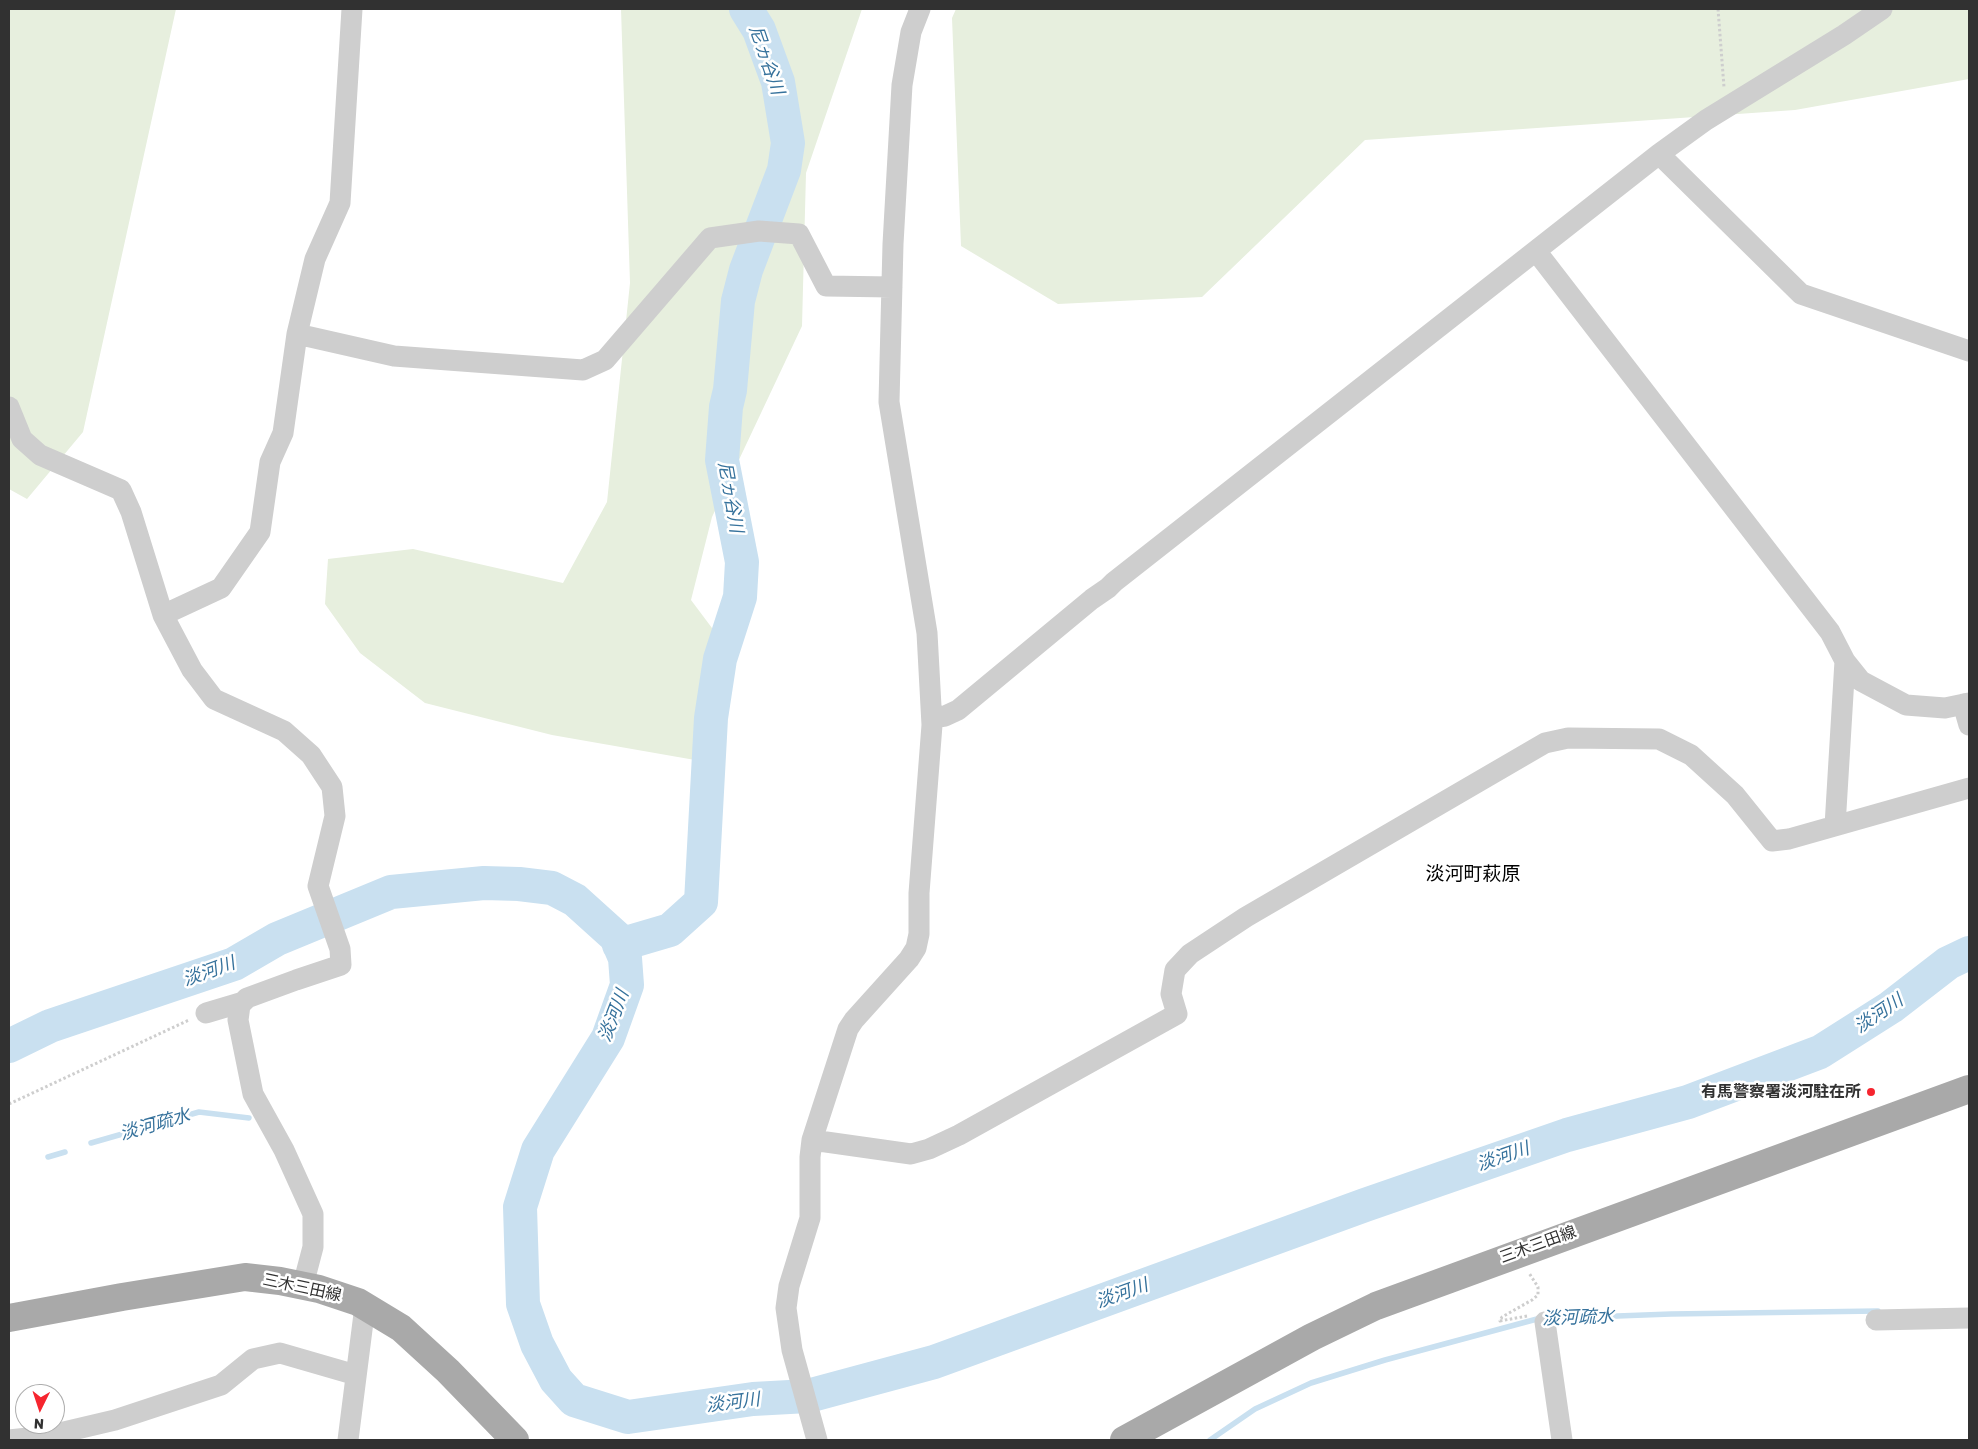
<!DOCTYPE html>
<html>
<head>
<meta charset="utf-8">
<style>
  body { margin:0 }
  #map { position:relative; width:1978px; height:1449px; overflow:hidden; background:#fff; font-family:Rubik,sans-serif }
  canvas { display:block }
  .frame { position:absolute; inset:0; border:10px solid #313131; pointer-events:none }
  .north { position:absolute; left:15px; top:1384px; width:50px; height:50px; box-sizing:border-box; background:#fff; border:1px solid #adadad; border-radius:50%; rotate:184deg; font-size:14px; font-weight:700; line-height:20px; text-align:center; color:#313131 }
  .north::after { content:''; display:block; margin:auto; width:18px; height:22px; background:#f6252f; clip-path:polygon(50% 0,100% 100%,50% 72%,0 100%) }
</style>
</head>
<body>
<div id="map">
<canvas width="1978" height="1449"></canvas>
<div class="frame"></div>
<div class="north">N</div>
</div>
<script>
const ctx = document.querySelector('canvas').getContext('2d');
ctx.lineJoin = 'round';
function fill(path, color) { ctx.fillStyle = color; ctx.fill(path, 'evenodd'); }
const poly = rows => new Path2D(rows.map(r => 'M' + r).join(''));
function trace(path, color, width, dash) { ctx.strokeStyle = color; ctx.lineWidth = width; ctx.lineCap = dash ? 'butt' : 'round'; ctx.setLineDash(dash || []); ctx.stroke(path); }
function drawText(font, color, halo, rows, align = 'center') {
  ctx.font = font + ' Rubik,"Noto Sans JP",sans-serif'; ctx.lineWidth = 5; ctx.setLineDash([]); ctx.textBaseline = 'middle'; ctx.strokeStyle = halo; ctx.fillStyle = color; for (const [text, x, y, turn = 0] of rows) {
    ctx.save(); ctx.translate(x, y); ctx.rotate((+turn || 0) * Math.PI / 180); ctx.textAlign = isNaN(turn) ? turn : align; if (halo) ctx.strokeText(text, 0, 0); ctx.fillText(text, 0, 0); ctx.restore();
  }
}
fill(poly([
  [9,9,176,9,83,432,27,499,9,489],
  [621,9,862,9,806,173,802,326,712,517,691,600,733,656,695,760,552,735,425,703,360,653,325,604,328,559,413,549,563,583,607,502,630,283],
  [956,9,1969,9,1969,79,1795,110,1365,140,1202,297,1058,304,961,246,952,18]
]), '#e7efde');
trace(poly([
  [91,1143,199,1112,249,1118],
  [48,1157,65,1152],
  [1210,1440,1255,1409,1311,1383,1385,1360,1537,1319,1671,1314,1878,1311]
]), '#c9e0f0', 5.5);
trace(poly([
  [619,945,670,930,701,902,711,718,720,659,740,597,742,562,722,460,726,407,730,390,738,301,746,270,784,170,788,143,778,82,759,30,746,9],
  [9,1046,50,1026,234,964,277,939,391,892,484,883,519,884,552,888,575,900,616,937,625,958,627,985,608,1038,538,1150,520,1207,523,1304,537,1344,556,1380,574,1400,628,1417,753,1399,808,1396,934,1362,1365,1205,1567,1135,1688,1102,1820,1052,1891,1007,1948,963,1969,953]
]), '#c9e0f0', 34);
trace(poly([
  [1718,9,1724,87],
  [9,1104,189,1020],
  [1527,1316,1500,1321,1502,1317,1532,1300,1538,1295,1538,1287,1529,1273]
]), '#cecece', 3, [2.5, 2.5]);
trace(poly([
  [1659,154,1801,294,1969,351],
  [1536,251,1830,632,1845,661,1861,681,1906,705,1945,708,1969,703],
  [297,334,394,356,583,370,605,360,710,238,759,231,799,234,826,286,892,287],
  [9,407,22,439,40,455,121,490,131,512,163,615,192,670,214,699,284,731,311,755,332,787,335,816,318,886,340,949,341,965,296,980,247,998,240,1005,238,1020,253,1094,284,1150,313,1214,313,1247,303,1285],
  [163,615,221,588,260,532,270,462,283,433,297,334,315,259,340,203,352,9],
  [1963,704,1969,725],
  [932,718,945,716,958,710,1092,599,1108,588,1114,582,1659,154,1706,120,1844,35,1882,9],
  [1835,826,1845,661],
  [206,1013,243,1002],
  [812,1140,911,1154,929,1149,959,1135,1177,1014,1171,994,1175,970,1190,954,1246,917,1545,743,1568,738,1659,739,1691,755,1735,795,1772,841,1789,839,1969,788],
  [1876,1320,1969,1318],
  [1545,1322,1562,1440],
  [9,1440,47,1436,115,1420,221,1385,253,1359,280,1353,356,1375],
  [348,1440,365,1306],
  [817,1440,792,1350,786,1308,789,1286,810,1218,810,1157,812,1140,848,1029,854,1020,909,959,916,948,919,934,919,893,932,725,927,633,889,402,893,244,902,85,911,32,920,9]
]), '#cecece', 21);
trace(poly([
  [9,1318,122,1297,245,1277,280,1281,319,1289,358,1302,401,1328,448,1371,515,1440],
  [1124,1440,1312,1337,1376,1306,1969,1089]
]), '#a9a9a9', 28);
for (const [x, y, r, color] of [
  [1871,1092,5,"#f6252f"]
]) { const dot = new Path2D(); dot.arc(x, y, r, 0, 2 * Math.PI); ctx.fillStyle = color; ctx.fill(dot); trace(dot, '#fff', 2); }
drawText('bold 16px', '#313131', '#fff', [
  ["有馬警察署淡河駐在所",1861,1092]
], 'right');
drawText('16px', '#313131', '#fff', [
  ["三木三田線",1538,1245,-20],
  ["三木三田線",302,1288,12]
]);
drawText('italic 18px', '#36729c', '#fff', [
  ["尼ヵ谷川",766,60,71],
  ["尼ヵ谷川",730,497,80],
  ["淡河川",209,972,-20],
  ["淡河川",1879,1014,-34],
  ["淡河川",614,1016,-69],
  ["淡河疏水",155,1125,-16],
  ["淡河川",1503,1157,-19],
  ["淡河川",1122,1294,-20],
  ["淡河疏水",1578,1318,-2],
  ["淡河川",733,1403,-7]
]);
drawText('19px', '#000', '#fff', [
  ["淡河町萩原",1473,875]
]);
</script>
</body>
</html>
